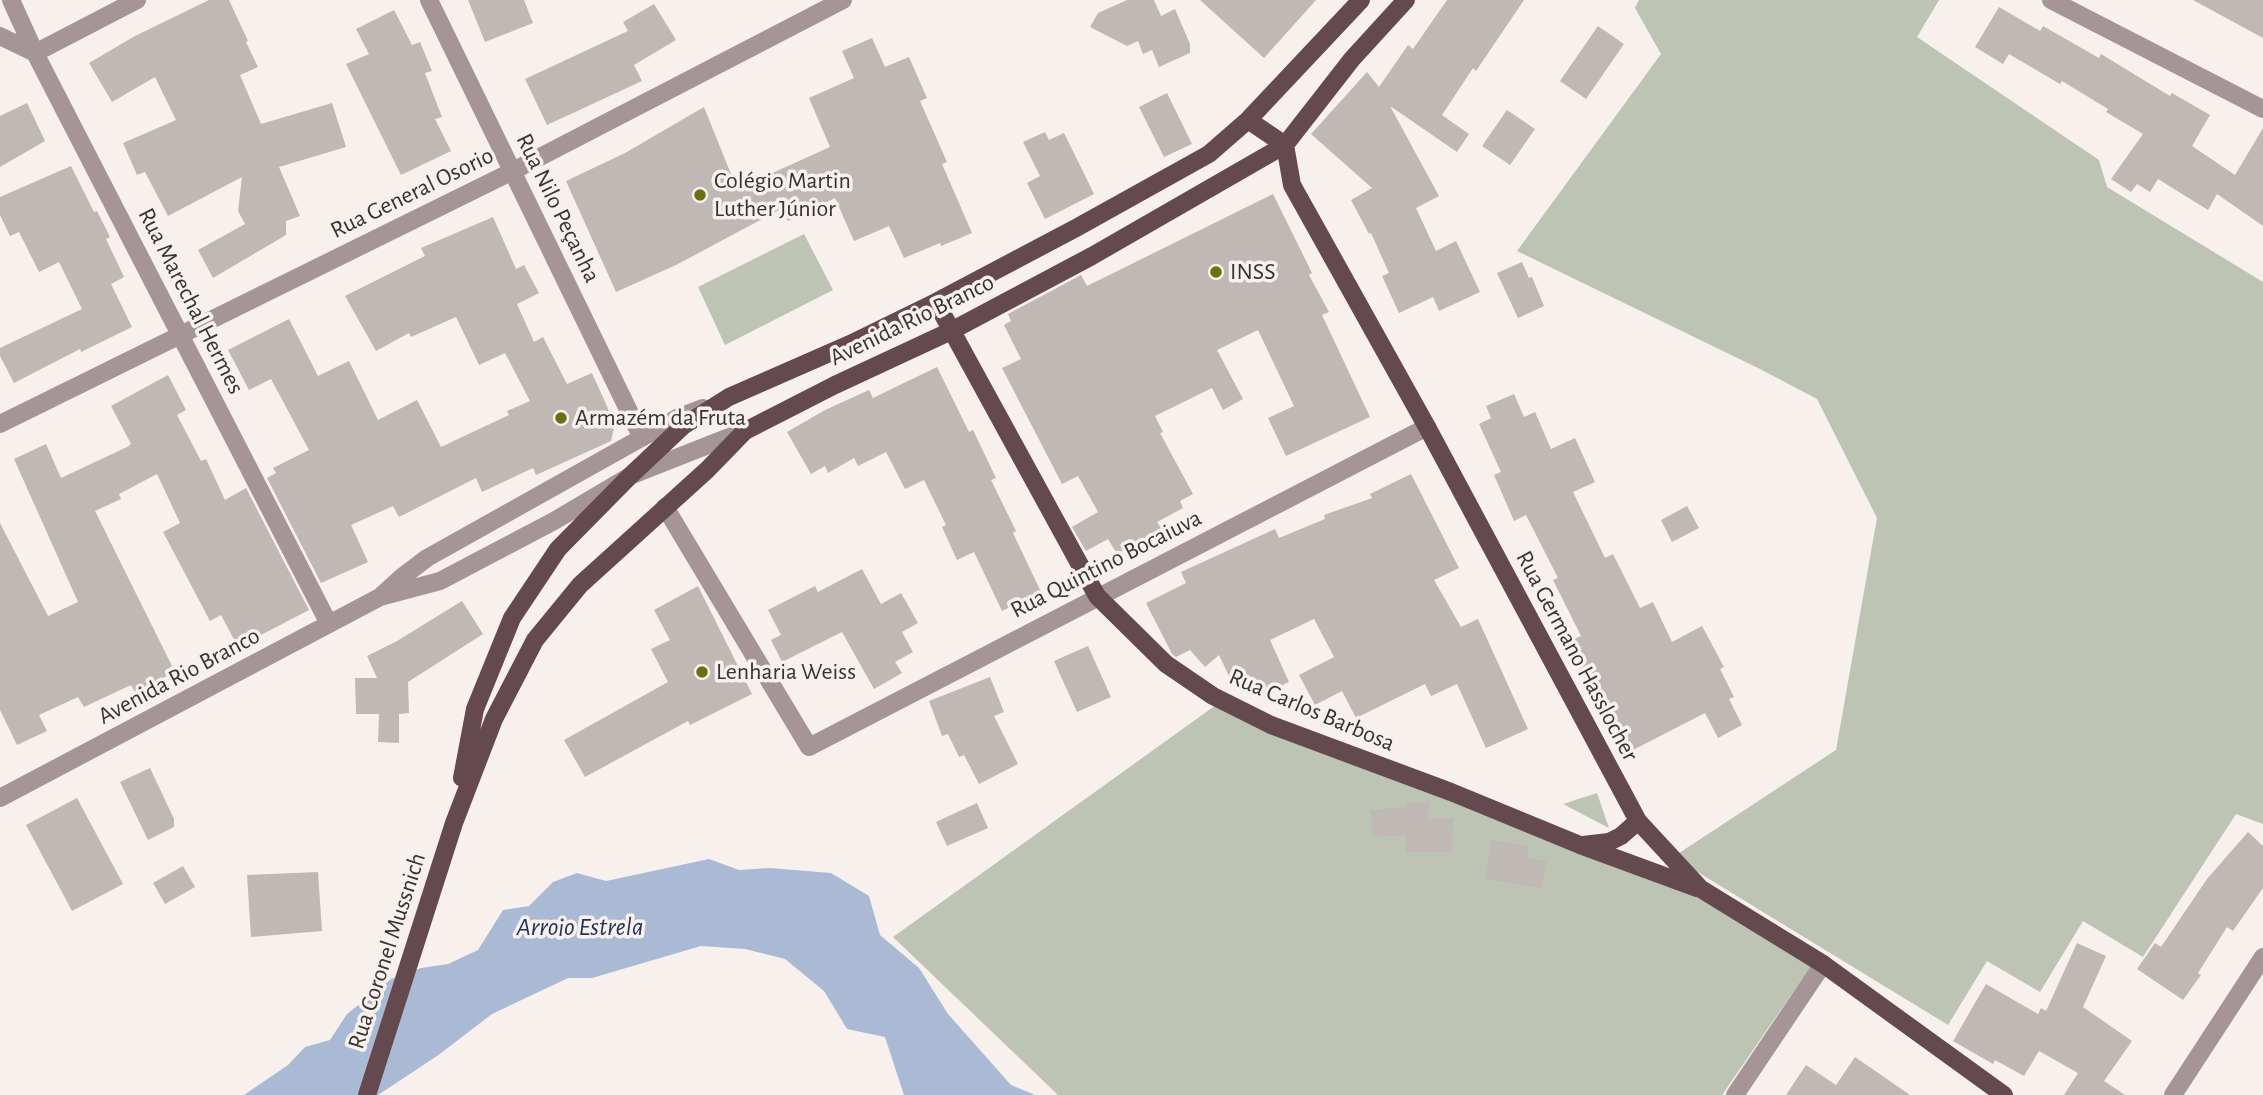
<!DOCTYPE html>
<html>
<head>
<meta charset="utf-8">
<style>
  body { margin:0 }
  canvas { display:block; background:#f7f0ed }
</style>
</head>
<body>
<canvas width="2263" height="1095"></canvas>
<script>
const ctx = document.querySelector('canvas').getContext('2d');
ctx.lineJoin = 'round';
function fill(path, color) { ctx.fillStyle = color; ctx.fill(path, 'evenodd'); }
const poly = rows => new Path2D(rows.map(r => 'M' + r).join(''));
function trace(path, color, width, dash) { ctx.strokeStyle = color; ctx.lineWidth = width; ctx.lineCap = dash ? 'butt' : 'round'; ctx.setLineDash(dash || []); ctx.stroke(path); }
function drawText(font, color, halo, rows, align = 'center') {
  ctx.font = font + ' "Alegreya Sans",sans-serif'; ctx.lineWidth = 7; ctx.setLineDash([]); ctx.textBaseline = 'middle'; ctx.strokeStyle = halo; ctx.fillStyle = color; for (const [text, x, y, turn = 0] of rows) {
    ctx.save(); ctx.translate(x, y); ctx.rotate((+turn || 0) * Math.PI / 180); ctx.textAlign = isNaN(turn) ? turn : align; if (halo) ctx.strokeText(text, 0, 0); ctx.fillText(text, 0, 0); ctx.restore();
  }
}
fill(poly([
  [1639,0,1939,0,1917,37,2099,160,2107,187,2263,282,2263,824,2236,814,2143,957,2083,921,2040,992,1987,961,1948,1025,1673,857,1836,750,1877,518,1817,399,1760,369,1517,251,1661,54,1635,8],
  [804,234,833,290,725,345,698,287],
  [1216,705,1691,893,1811,966,1722,1095,1058,1095,893,937],
  [1597,793,1609,828,1563,804]
]), '#bdc4b3');
fill(poly([
  [709,859,739,870,770,868,831,873,869,896,880,935,919,968,948,1014,1011,1085,1035,1095,904,1095,885,1037,847,1029,824,991,785,959,745,949,701,946,592,978,568,978,492,1014,437,1056,378,1095,244,1095,288,1065,305,1047,330,1040,347,1014,391,979,421,968,448,964,478,950,503,910,529,906,553,882,577,873,606,881]
]), '#abbad4');
fill(poly([
  [209,0,229,0,248,41,246,42,258,67,240,75,261,124,332,103,346,147,279,167,300,216,286,221,286,235,213,278,198,250,245,224,238,211,242,177,168,216,145,172,137,175,123,143,176,120,155,77,112,102,89,63,135,36],
  [468,0,524,0,533,23,485,42],
  [1127,0,1154,0,1161,16,1175,9,1190,44,1190,53,1159,67,1152,50,1143,54,1138,41,1127,46,1090,27,1098,13],
  [1200,0,1316,0,1264,58],
  [1447,0,1524,0,1476,71,1473,68,1442,115,1469,134,1457,152,1390,106,1439,196,1416,208,1436,251,1456,241,1480,292,1439,311,1433,297,1399,313,1382,276,1389,273,1371,233,1369,234,1351,200,1372,188,1311,134,1367,72,1379,87,1408,45,1413,49],
  [2193,0,2263,0,2263,38],
  [654,4,676,40,634,65,642,81,547,125,525,79,628,31,623,22],
  [1999,7,2040,31,2043,26,2099,58,2101,54,2170,96,2172,93,2210,115,2192,146,2235,175,2263,128,2263,226,2217,194,2208,210,2158,179,2150,192,2137,184,2131,192,2111,179,2143,134,2106,112,2108,109,2062,81,2060,84,2009,54,2003,64,1975,47],
  [394,10,412,45,420,42,432,71,425,73,442,117,435,119,451,151,401,175,346,64,369,54,356,29],
  [1598,26,1624,44,1586,99,1560,81],
  [872,38,885,67,909,57,927,98,920,101,947,162,942,164,972,233,941,246,940,243,904,258,889,226,854,241,835,198,788,221,781,209,676,265,616,292,566,181,625,153,704,107,737,189,830,147,809,98,854,78,842,51],
  [1167,93,1192,144,1164,157,1139,107],
  [27,103,45,141,0,167,0,116],
  [1507,110,1535,129,1510,165,1482,146],
  [1045,132,1049,140,1064,133,1094,194,1045,219,1027,183,1040,176,1023,142],
  [71,166,94,212,97,211,110,237,106,239,124,277,111,284,132,327,81,352,80,349,14,383,0,356,0,348,82,309,59,262,39,272,19,232,10,236,0,215,0,197],
  [1273,194,1312,273,1309,275,1329,312,1322,315,1370,417,1286,456,1268,418,1294,406,1258,330,1217,350,1243,399,1223,410,1212,388,1155,416,1163,432,1160,433,1193,494,1180,501,1183,508,1157,522,1161,528,1117,554,1108,539,1086,551,1072,527,1098,512,1078,476,1062,484,1002,368,1021,359,1004,325,1011,321,1008,314,1081,275,1087,286],
  [493,217,516,269,524,265,539,293,517,304,534,342,543,337,567,384,592,373,615,424,611,441,536,475,533,468,482,492,476,478,399,517,393,506,351,525,368,562,321,583,267,478,276,473,273,468,309,450,271,379,249,390,228,350,289,319,318,376,349,361,378,420,417,400,441,447,509,415,507,411,530,401,505,353,479,365,456,317,411,337,409,333,376,351,345,296,425,256,421,248],
  [1522,262,1529,278,1532,277,1544,306,1518,318,1497,273],
  [937,367,969,432,973,430,996,478,991,480,1016,531,1013,533,1041,592,1002,611,974,552,957,560,942,527,946,525,924,480,905,489,886,452,858,466,854,458,828,473,825,466,811,474,787,432,825,410,869,390,873,398],
  [168,375,186,410,177,415,201,461,206,459,225,500,246,488,309,610,238,647,221,615,210,621,163,532,180,523,157,474,119,494,121,499,95,511,175,672,135,692,131,685,84,707,78,697,39,715,47,731,17,745,0,710,0,523,48,616,78,602,14,459,46,444,61,478,127,447,131,444,111,406],
  [1514,394,1524,417,1535,412,1551,449,1575,438,1595,482,1573,492,1605,558,1613,554,1640,608,1653,602,1672,642,1702,626,1724,667,1720,669,1734,697,1729,699,1742,725,1718,738,1705,713,1631,751,1589,667,1581,671,1567,642,1581,636,1553,580,1558,578,1526,515,1514,521,1494,475,1501,472,1479,424,1491,418,1486,406],
  [1411,474,1459,568,1434,580,1461,627,1478,619,1528,729,1486,748,1457,684,1431,696,1425,684,1356,718,1342,691,1315,705,1299,675,1334,657,1314,619,1270,640,1289,682,1263,694,1229,676,1219,655,1205,667,1190,650,1176,657,1172,654,1146,603,1186,583,1181,572,1275,529,1279,538,1325,519,1324,515,1372,498,1370,494],
  [1687,506,1699,528,1672,542,1661,520],
  [862,569,881,604,901,593,918,623,902,632,913,652,895,662,902,673,874,689,842,632,782,662,771,640,781,635,768,610,815,586,818,592],
  [698,586,752,694,690,725,688,721,585,777,564,740,668,682,651,649,670,640,654,610],
  [462,601,483,634,408,682,409,713,399,714,399,743,378,742,379,714,356,714,355,678,377,678,367,656,397,641],
  [1088,646,1111,697,1077,712,1054,661],
  [990,677,1004,712,994,716,1018,764,979,784,964,755,959,757,948,734,942,736,929,701],
  [150,768,174,819,174,827,148,840,120,782],
  [77,798,123,884,72,911,26,825],
  [977,803,988,828,947,846,936,822],
  [1406,803,1429,803,1428,818,1453,818,1452,852,1406,852,1406,835,1373,837,1371,810,1406,807],
  [2248,832,2263,846,2263,888,2233,931,2227,927,2198,973,2201,975,2183,1000,2137,969,2155,943,2161,947,2207,879],
  [1491,840,1529,846,1527,858,1546,861,1542,888,1485,879],
  [183,866,195,887,165,904,153,883],
  [318,872,322,931,251,937,247,875],
  [2077,943,2106,956,2083,1007,2132,1041,2104,1081,2125,1095,2064,1095,2078,1073,2039,1051,2024,1076,1995,1060,1993,1064,1953,1041,1986,984,2038,1014,2041,1008,2046,1011],
  [1855,1057,1910,1095,1786,1095,1806,1065,1836,1085]
]), '#bfb8b5');
trace(poly([
  [11,0,35,53,329,624],
  [429,0,642,438],
  [2051,0,2263,109],
  [0,36,35,53],
  [35,53,137,0],
  [0,424,513,171,843,0],
  [665,507,809,747,1427,427],
  [380,597,440,581,554,521,630,476,744,431],
  [0,798,380,597,402,577,427,558,677,418,703,408],
  [1735,1095,1823,964],
  [2173,1095,2263,957]
]), '#a59597', 18);
trace(poly([
  [1248,120,1285,145,1292,185,1427,427,1638,821,1701,889,1823,964,2004,1095],
  [936,302,1097,596,1166,664,1213,696,1271,725,1451,792,1580,845,1697,888],
  [462,778,475,709,512,618,558,549,630,476,683,426,729,397,850,344,936,302,1076,228,1209,154,1248,120,1361,0],
  [1583,845,1609,842,1621,836,1638,821],
  [367,1095,454,823,494,719,535,640,580,585,707,470,745,431,835,385,951,331,1092,256,1285,145,1352,59,1406,0]
]), '#644a4e', 18);
for (const [x, y, r, color] of [
  [700,195,7,"#6b6e13"],
  [1216,272,7,"#6b6e13"],
  [561,418,7,"#6b6e13"],
  [702,672,7,"#6b6e13"]
]) { const dot = new Path2D(); dot.arc(x, y, r, 0, 2 * Math.PI); ctx.fillStyle = color; ctx.fill(dot); trace(dot, '#f7f0ed', 2.5); }
drawText('24px', '#363332', '#f7f0ed', [
  ["Colégio Martin",714,181],
  ["Luther Júnior",714,209],
  ["INSS",1230,272],
  ["Armazém da Fruta",575,418],
  ["Lenharia Weiss",716,672]
], 'left');
drawText('24px', '#363332', '#f7f0ed', [
  ["Rua General Osorio",412,193,-26],
  ["Rua Nilo Peçanha",558,208,64],
  ["Rua Marechal Hermes",191,301,63],
  ["Avenida Rio Branco",912,320,-26],
  ["Rua Quintino Bocaiuva",1106,564,-27],
  ["Rua Germano Hasslocher",1577,656,62],
  ["Avenida Rio Branco",179,676,-28],
  ["Rua Carlos Barbosa",1312,710,23],
  ["Rua Coronel Mussnich",387,951,-72]
]);
drawText('italic 26px', '#203358', '#f7f0ed', [
  ["Arroio Estrela",580,927]
]);
</script>
</body>
</html>
